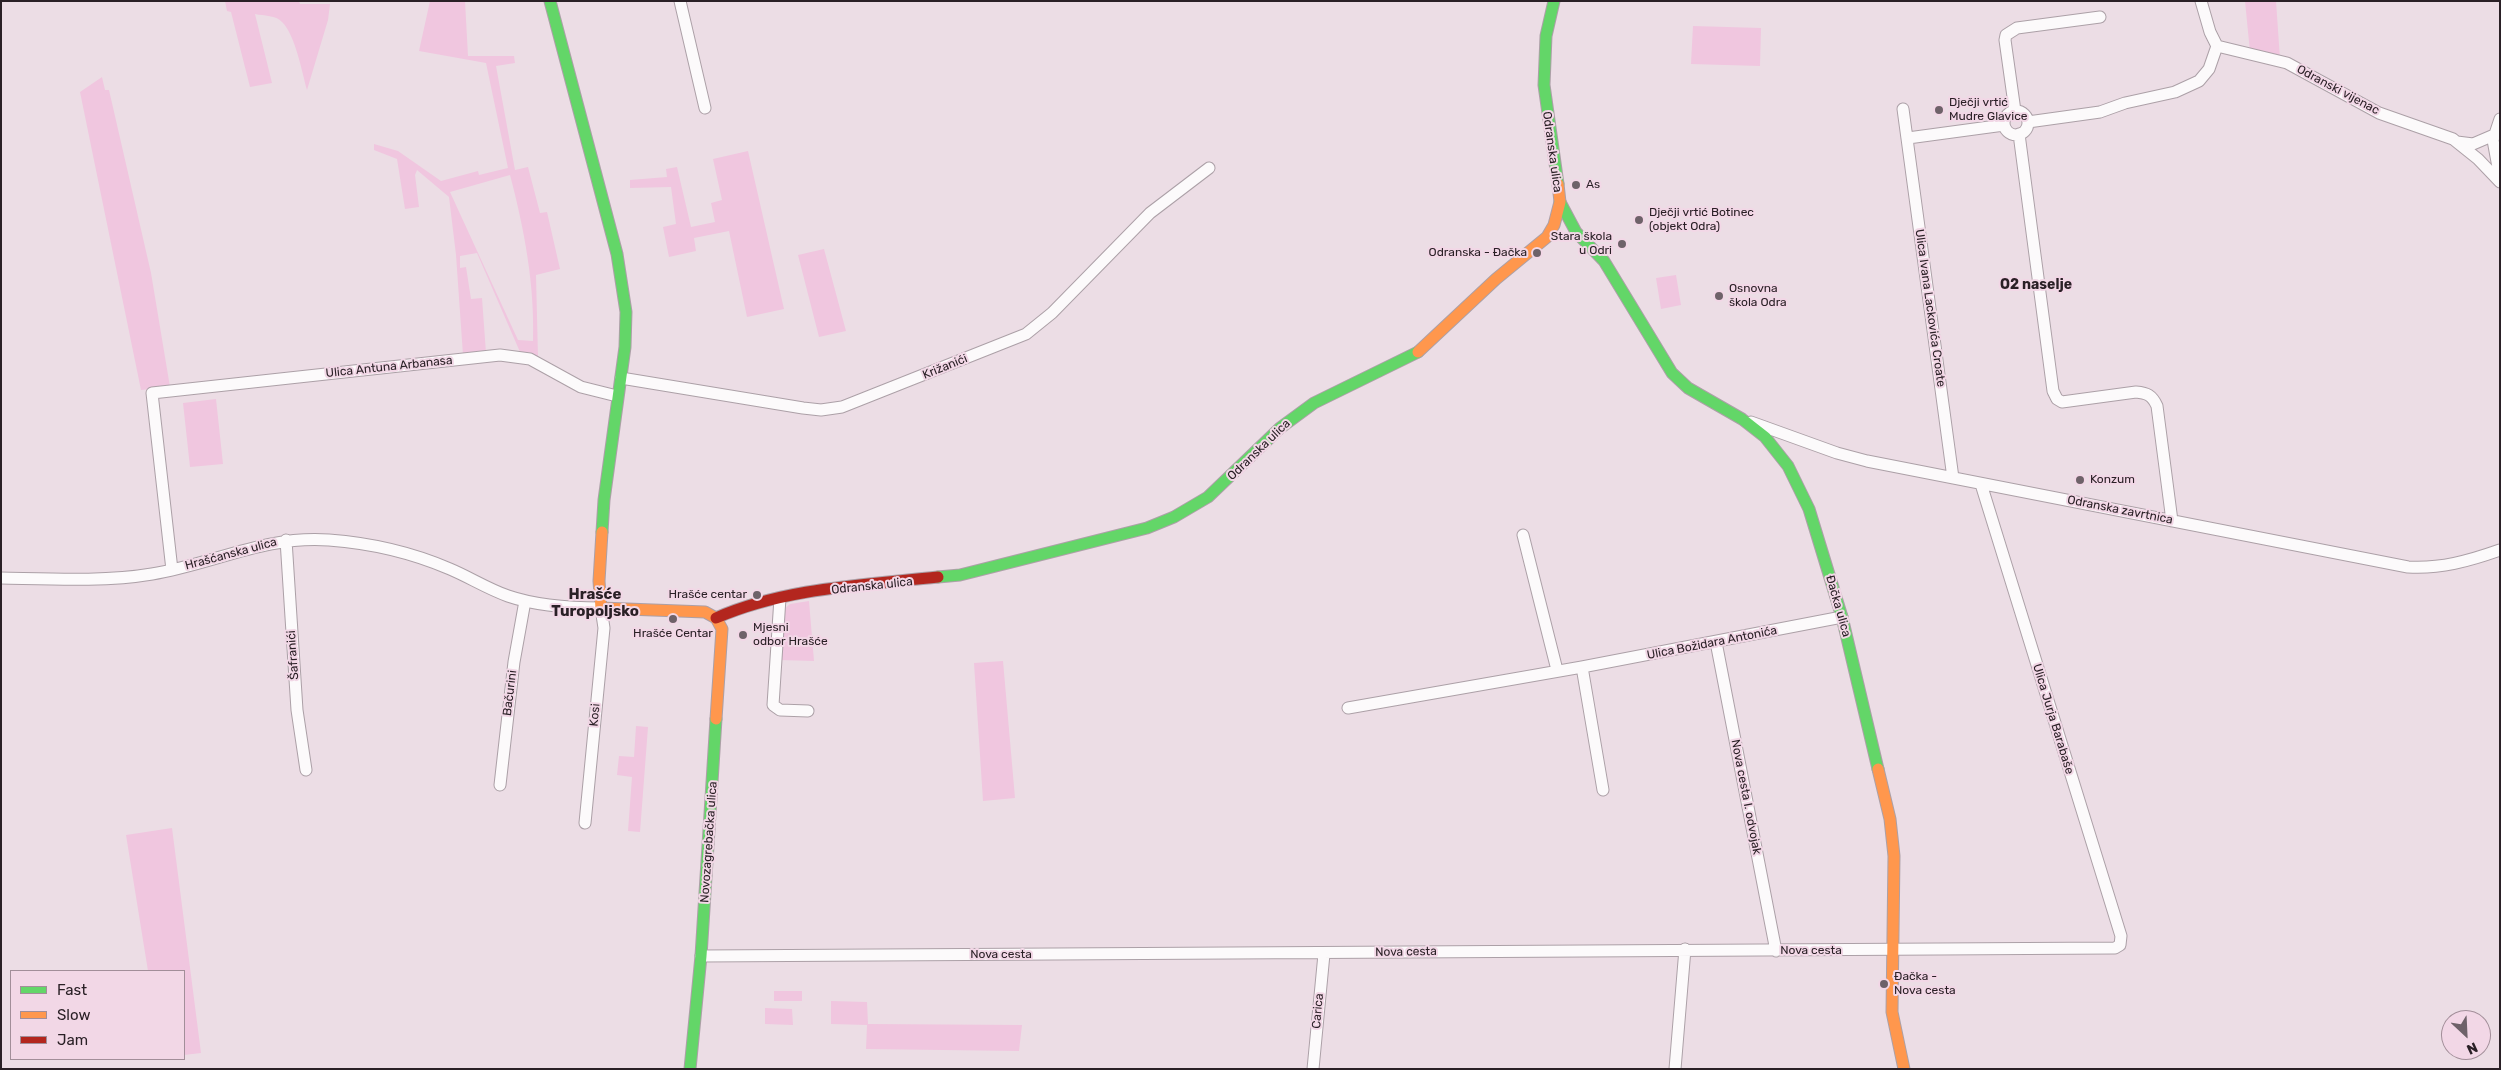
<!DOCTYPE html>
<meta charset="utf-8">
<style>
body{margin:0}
#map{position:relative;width:2501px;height:1070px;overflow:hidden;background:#ecdde5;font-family:Rubik,sans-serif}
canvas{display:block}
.frame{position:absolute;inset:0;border:2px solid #2a2026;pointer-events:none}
.legend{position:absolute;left:10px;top:970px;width:175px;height:90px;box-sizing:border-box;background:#f2d7e6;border:1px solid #a28e99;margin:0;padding:6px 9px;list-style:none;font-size:15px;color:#2a2026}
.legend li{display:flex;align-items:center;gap:10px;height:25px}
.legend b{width:25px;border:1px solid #a28e99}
.north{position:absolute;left:2441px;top:1010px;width:50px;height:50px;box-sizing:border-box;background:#f2d7e6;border:1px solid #a28e99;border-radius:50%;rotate:155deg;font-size:14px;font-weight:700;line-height:20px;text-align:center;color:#2a2026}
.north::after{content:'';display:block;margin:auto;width:18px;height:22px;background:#6e6269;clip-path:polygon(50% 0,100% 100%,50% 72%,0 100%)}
</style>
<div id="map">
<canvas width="2501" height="1070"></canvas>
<div class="frame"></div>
<ul class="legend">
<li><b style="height:6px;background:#63d668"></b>Fast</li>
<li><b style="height:6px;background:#ff974d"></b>Slow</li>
<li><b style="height:6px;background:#b3261e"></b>Jam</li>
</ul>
<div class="north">N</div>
</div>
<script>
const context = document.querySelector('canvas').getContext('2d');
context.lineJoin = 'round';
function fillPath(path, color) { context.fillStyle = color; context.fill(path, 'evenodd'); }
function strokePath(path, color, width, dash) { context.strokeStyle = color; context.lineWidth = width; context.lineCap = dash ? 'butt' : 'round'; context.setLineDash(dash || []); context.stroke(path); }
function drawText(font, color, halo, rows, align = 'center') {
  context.font = font + ' Rubik,sans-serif'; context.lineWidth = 4; context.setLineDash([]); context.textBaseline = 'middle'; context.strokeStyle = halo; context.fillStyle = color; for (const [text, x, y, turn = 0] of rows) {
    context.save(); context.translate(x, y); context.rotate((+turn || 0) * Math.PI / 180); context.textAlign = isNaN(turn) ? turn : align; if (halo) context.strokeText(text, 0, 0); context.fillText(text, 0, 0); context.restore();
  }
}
const green = new Path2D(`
 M225 1H299L300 4H330L328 20 307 90C302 72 295 34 282 22 276 15 264 16 255 14L272 83 250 87 231 12 227 11Z
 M430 1H465L468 56H514L515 63 496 66 515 170 528 167 540 213 547 212 560 269 536 275 538 357 529 352H520L477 253 460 256V268L466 267 471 299 482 298 486 353 463 355 456 255 449 197 417 170 415 175 419 207 405 209 397 159 374 150V144L398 151 441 181 478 171 479 175 508 168 486 63 419 51ZM510 175C524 228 535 285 533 341L518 340 450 192Z
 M2245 1H2276L2280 59 2250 52Z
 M1693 26 1761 28 1760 66 1691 64Z
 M102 77 105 90H109L151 273 170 387 141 390 80 92Z
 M748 151 784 309 747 317 729 231 694 238 696 251 669 257 663 227 676 224 671 187 630 188V180L667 177 666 169 677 167 691 227 715 222 711 203 722 200 713 159Z
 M824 249 846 331 819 337 798 255Z
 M1676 275 1681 305 1661 309 1656 278Z
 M216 399 223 464 190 467 183 403Z
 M809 601 814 661 780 660 782 611 790 604Z
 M1003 661 1015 798 983 801 974 663Z
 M636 726 648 727 640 832 628 831 632 777 617 775 619 756 634 757Z
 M172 828 201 1053 184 1055V971H148L126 835Z
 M774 991H802V1001H774Z
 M831 1001 867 1002 868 1024 1022 1025 1019 1051 866 1049 867 1025 831 1024Z
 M765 1008 792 1009 793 1025 765 1024Z`);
const street = new Path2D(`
 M680 1 705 108
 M2217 46 2287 63 2379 113 2453 139 2478 159 2500 182
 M1903 109 1953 478
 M2015 111 2005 40 2006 35 2017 28 2100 17
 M2004 123a12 12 0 1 1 24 0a12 12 0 1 1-24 0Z
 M2500 119 2493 140 2500 178
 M2028 122 2100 112 2125 103 2175 92 2199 81 2209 69 2217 46 2210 32 2201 1
 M2019 134 2053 391 2057 399 2062 402 2136 392C2147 393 2152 395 2157 406L2172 521
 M1908 138 2004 125
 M2457 142 2473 144 2494 135
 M621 378 803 408 821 410 842 407 1026 334 1052 313 1150 213 1209 168
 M1751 422 1837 453 1867 461 2408 567C2440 569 2469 561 2500 550
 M1523 535 1557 670
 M286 540 297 710 306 770
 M172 570 152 393 500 355 530 359 581 387 617 396
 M1 578C50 579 105 582 152 574 213 564 266 535 329 540 369 543 413 553 450 569 469 577 488 589 508 596 537 606 570 608 601 608L604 628 585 823
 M780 598 773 705 780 710 808 711
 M1716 642 1776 951
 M1582 667 1603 790
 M1348 708 1582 667 1842 617
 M500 785 514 662 525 601
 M701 956 2115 948 2120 945 2121 936 1981 484
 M1313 1069 1324 954
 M1675 1069 1685 949`);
const fast = new Path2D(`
 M550 1 617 254 626 312 625 347 604 500 602 532
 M1554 1 1546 36 1544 85 1558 184
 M1560 202 1576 232 1604 261 1672 373 1688 388 1742 419 1765 437 1788 466 1809 509 1842 617 1878 769
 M938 577 960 575 1147 528 1174 517 1208 497 1280 428 1314 403 1418 352
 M690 1069 701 956 716 719`);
const slow = new Path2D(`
 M1418 352 1496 279 1547 237 1554 225 1560 202 1558 184
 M602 532 599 581 601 608 705 612 716 618 722 629 716 719
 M1878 769 1890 819 1894 856 1892 1012 1904 1069`);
const jam = new Path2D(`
 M716 618C784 588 864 585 938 577`);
const markers = [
 [1939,110,5,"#6e6269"],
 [1576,185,5,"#6e6269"],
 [1639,220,5,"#6e6269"],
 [1622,244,5,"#6e6269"],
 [1537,253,5,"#6e6269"],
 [1719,296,5,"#6e6269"],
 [2080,480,5,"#6e6269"],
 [757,595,5,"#6e6269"],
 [673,619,5,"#6e6269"],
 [743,635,5,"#6e6269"],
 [1884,984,5,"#6e6269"]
];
const streetNames = [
 ["Odranski vijenac",2338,90,28],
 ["Odranska ulica",1552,152,82],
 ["Ulica Ivana Lackovića Croate",1930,308,82],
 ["Ulica Antuna Arbanasa",389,367,-6],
 ["Križanići",945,367,-22],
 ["Odranska ulica",1259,450,-44],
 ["Odranska zavrtnica",2120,510,11],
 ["Hrašćanska ulica",231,554,-15],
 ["Odranska ulica",872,586,-6],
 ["Đačka ulica",1838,606,74],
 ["Ulica Božidara Antonića",1712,643,-11],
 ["Šafranići",293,655,-94],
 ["Bačurini",510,693,-83],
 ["Kosi",595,715,-85],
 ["Ulica Jurja Barabaše",2053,719,73],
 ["Nova cesta I. odvojak",1746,797,79],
 ["Novozagrebačka ulica",709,842,-86],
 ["Nova cesta",1811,951],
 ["Nova cesta",1406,952,-1],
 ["Nova cesta",1001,955],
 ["Carica",1318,1011,-85]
];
const poiNames = [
 ["Dječji vrtić",1949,103],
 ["Mudre Glavice",1949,117],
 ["As",1586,185],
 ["Dječji vrtić Botinec",1649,213],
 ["(objekt Odra)",1649,227],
 ["Stara škola",1612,237,"right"],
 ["u Odri",1612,251,"right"],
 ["Odranska - Đačka",1527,253,"right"],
 ["Osnovna",1729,289],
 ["škola Odra",1729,303],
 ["Konzum",2090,480],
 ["Hrašće centar",747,595,"right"],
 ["Mjesni",753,628],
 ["odbor Hrašće",753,642],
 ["Hrašće Centar",673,634,"center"],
 ["Đačka -",1894,977],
 ["Nova cesta",1894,991]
];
const neighbourhoodNames = [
 ["O2 naselje",2036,285]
];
const quarterNames = [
 ["Hrašće",595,595],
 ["Turopoljsko",595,612]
];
fillPath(green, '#f0c6df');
strokePath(street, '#aca0a7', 13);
strokePath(fast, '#aca0a7', 13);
strokePath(slow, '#aca0a7', 13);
strokePath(jam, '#aca0a7', 13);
strokePath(street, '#fcfafb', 11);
strokePath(fast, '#63d668', 11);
strokePath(slow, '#ff974d', 11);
strokePath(jam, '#b3261e', 11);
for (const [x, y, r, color] of markers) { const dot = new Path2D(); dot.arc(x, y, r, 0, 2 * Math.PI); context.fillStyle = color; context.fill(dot); strokePath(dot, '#f2d7e6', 2); }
drawText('12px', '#2a2026', '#f2d7e6', streetNames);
drawText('12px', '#2a2026', '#f2d7e6', poiNames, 'left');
drawText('bold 14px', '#2a2026', '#f2d7e6', neighbourhoodNames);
drawText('bold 15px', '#2a2026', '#f2d7e6', quarterNames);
</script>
